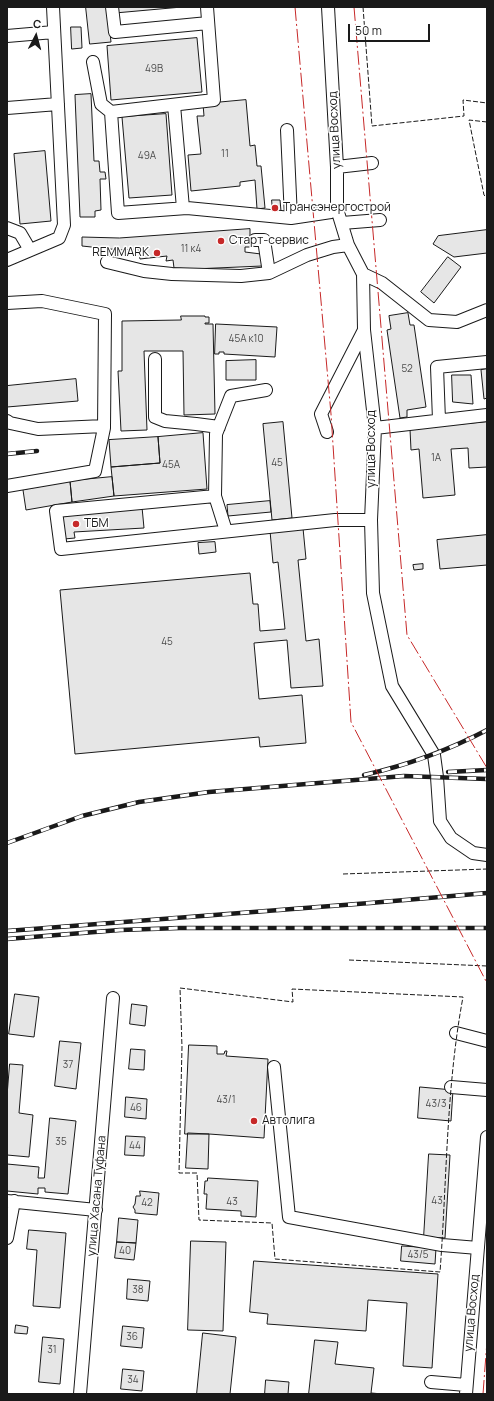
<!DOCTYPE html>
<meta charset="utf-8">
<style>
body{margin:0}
#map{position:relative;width:494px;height:1401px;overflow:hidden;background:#fff;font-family:Manrope,sans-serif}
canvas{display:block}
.frame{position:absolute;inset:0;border:8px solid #1a1a1a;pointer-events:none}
.north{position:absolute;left:16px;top:16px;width:40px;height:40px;-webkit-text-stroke:3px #fff;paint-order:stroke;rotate:6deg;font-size:11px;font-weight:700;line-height:16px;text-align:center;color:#1a1a1a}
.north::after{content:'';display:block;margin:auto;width:14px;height:18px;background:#1a1a1a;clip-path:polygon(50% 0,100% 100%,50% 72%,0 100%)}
.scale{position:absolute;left:348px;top:24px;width:82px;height:18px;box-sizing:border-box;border:2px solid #1a1a1a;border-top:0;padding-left:5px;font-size:12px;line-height:14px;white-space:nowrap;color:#1a1a1a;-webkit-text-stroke:3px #fff;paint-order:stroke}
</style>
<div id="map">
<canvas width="494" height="1401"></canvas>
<div class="frame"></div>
<div class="north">С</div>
<div class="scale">50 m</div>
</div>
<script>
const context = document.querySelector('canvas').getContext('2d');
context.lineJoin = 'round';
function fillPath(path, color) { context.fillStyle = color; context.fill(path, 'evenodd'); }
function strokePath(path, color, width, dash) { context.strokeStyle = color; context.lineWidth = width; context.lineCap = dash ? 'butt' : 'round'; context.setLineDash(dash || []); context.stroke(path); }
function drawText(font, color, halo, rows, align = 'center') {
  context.font = font + ' Manrope,sans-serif'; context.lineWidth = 3; context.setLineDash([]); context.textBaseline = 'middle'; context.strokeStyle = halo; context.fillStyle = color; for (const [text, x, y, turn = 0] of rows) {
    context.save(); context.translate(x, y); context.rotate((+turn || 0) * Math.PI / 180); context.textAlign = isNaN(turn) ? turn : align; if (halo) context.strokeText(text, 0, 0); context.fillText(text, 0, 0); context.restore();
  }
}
const building = new Path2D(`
 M86 7H107L111 42 90 44Z
 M115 7H182L115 13Z
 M71 27H81L82 48 72 49Z
 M197 38 202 92 111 100 107 46Z
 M91 94 94 161H99L100 172H105L106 179H100L101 210 95 211V217H80L75 95Z
 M246 100 250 146 255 145 257 166H261L265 208 257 209 255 180 240 182V186L191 191 188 155 201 154 197 116H204L203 104Z
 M166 114 172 195 129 198 122 117Z
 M45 151 51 221 20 224 14 154Z
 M272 200H280L281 211 273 212Z
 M250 229V247H245V252L261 254 262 266 193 269 174 268 173 260 166 261 167 256 140 259 138 249 120 250 82 246V237L119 238Z
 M487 230V253L454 257 433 244 438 236Z
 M448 257 461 267 434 303 421 292Z
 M408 313 410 325H414L426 407 407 410V417L400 418 387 330 391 329 389 316Z
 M181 316H205V317H209V323H205V324H213L215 414 184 415 183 351H144L147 430 121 431 118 371H122V321L181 320Z
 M216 324 277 327 275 357 224 354V352H219V354H215Z
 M256 360V380H226V361Z
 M487 369V398L484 399 481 370Z
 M452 375H471L473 404 453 402Z
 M76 379 78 401 7 407V386Z
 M283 422 292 518 272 520 263 424Z
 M487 422V467L469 468 468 448 451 449 455 495 423 498 419 449 411 450 410 429Z
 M203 433 207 489 114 496 111 467 160 463 158 437Z
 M158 437 160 463 111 467 109 440Z
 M112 477 114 496 72 502 70 481Z
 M70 481 72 502 26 510 23 490Z
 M270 501 271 512 228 516 227 505Z
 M142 507 144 528 74 532 75 538 64 539 63 514Z
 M303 528 306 559 298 560 306 641 319 639 323 686 291 688 287 640 254 643 259 699 302 695 306 743 260 747 259 737 75 754 60 590 250 573 253 604H258L260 631 285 629 278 562 273 563 270 531Z
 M487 535V565L440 569 437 540Z
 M215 542 216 552 199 554 198 543Z
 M423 564V569L414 570 413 565Z
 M15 994 39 997 34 1037 9 1034Z
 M132 1004 147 1006 145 1026 130 1024Z
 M60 1041 81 1043 76 1089 55 1086Z
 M189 1045 217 1046V1054H224L225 1051H227L226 1056 268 1059 264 1138 209 1134H185Z
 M131 1049 145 1050 144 1070 129 1069Z
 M10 1064 23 1065 19 1113 33 1115 29 1157 7 1155V1096Z
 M420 1087 453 1090 451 1121 418 1118Z
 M126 1097 147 1099 146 1119 125 1117Z
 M50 1118 76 1121 68 1194 45 1192V1188H38V1194L7 1191V1164L39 1167 38 1178H44Z
 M188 1133 209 1134 208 1169 186 1168Z
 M126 1136 145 1137 144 1156 125 1155Z
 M429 1154 450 1155 445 1238 424 1237Z
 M208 1178 258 1181 256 1217 241 1216V1211L206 1209 207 1194H204L205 1181H207Z
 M140 1191 159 1193 157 1215 135 1213V1210L133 1207 135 1204 136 1196H140Z
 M119 1218 138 1220 136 1243 117 1242Z
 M29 1230 66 1233 60 1308 33 1306 37 1250 27 1249Z
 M191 1241 226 1242 223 1331 188 1330Z
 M117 1242 136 1243 134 1260 115 1258Z
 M402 1246 436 1248 435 1264 401 1261Z
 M254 1261 438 1274 432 1368 403 1366 407 1303 368 1300 366 1331 267 1324 268 1314 250 1312Z
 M128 1279 150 1281 148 1301 127 1299Z
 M16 1325 28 1327 27 1334 15 1333Z
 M123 1326 144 1328 142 1348 121 1346Z
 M203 1333 236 1337 230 1394H197Z
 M43 1337 64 1339 60 1384 39 1382Z
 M315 1340 338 1342 335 1364 374 1368 371 1393 383 1394H309Z
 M123 1369 144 1371 142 1391 121 1389Z
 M266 1380 289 1382 288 1394H265Z`);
const minor = new Path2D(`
 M112 7 115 32 208 23
 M207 7 214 100 111 112 118 213 187 208 291 218 331 212 337 209
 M328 7 337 167V209L348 245 363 274 364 330 375 428 371 520 373 593 392 686 434 755 437 777 440 821 451 838 473 853 487 855
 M7 36 54 32
 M93 62 101 104 111 112
 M174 105 183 208
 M7 108 58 104
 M287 130 291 218
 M337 167 372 163
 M342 223 380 220
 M7 228 20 233 30 250
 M255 240H264L269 273
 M7 260 59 238 64 225 53 7
 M107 262 144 271 172 274 241 276 269 273 307 255 333 247 348 245
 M363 274 382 283 429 320 457 322 487 310
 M7 303 42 301 105 314 104 428 95 471 7 486
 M155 359V417L165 421 196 424 219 427
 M439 420 437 367 487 362
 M7 421 10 423 38 429 104 426
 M375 428 487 415
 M327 432 321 414 364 330
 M215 496 56 511 61 549 335 520H371
 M226 531 215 496 216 434 231 396 266 390
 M456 1033 487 1041
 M274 1067 289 1217 442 1245 478 1248
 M451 1087 487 1090
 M7 1201 96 1210
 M7 1238 14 1201
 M431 1382 466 1385
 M80 1394 113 998
 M466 1394 487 1137`);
const rail = new Path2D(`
 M7 454 37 451
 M448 772 487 770
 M364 775C408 765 447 751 487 730
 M7 843 82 816 139 802 209 792 404 776 487 779
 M7 931 370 903 487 893
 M7 939 120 930 180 928H487`);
const fence = new Path2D(`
 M363 7 372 126 464 116 463 100 487 103
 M487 122 469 120 484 195 487 198
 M343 874 487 869
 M349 960 487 966
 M180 988 293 1002 292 989 463 997C446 1088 447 1180 440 1272L275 1259 272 1223 199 1220 197 1173H179L182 1047Z`);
const power = new Path2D(`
 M295 7 331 414 351 722 487 983
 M354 7 407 635 487 768
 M483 1394 487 1341`);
const markers = [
 [275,208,4,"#c62828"],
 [221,241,4,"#c62828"],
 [157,253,4,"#c62828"],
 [76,524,4,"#c62828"],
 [254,1121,4,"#c62828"]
];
const numberNames = [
 ["49В",154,69],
 ["11",225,154],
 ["49А",147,156],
 ["11 к4",191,249],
 ["45А к10",246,339],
 ["52",407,369],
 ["1А",436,458],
 ["45",277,463],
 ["45А",171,465],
 ["45",167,642],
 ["37",68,1065],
 ["43/1",226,1100],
 ["43/3",436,1104],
 ["46",136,1108],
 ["35",61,1142],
 ["44",135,1146],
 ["43",437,1201],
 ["43",232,1202],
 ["42",147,1203],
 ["40",125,1251],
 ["43/5",418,1255],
 ["38",138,1290],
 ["36",132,1337],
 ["31",52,1350],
 ["34",133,1380]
];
const streetNames = [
 ["улица Восход",335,130,-93],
 ["улица Восход",372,449,-90],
 ["улица Хасана Туфана",97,1196,-85],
 ["улица Восход",472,1313,-85]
];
const poiNames = [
 ["Трансэнергострой",283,208],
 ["Старт-сервис",229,241],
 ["REMMARK",149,253,"right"],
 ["ТБМ",84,524],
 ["Автолига",262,1121]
];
fillPath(building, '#e6e6e6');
strokePath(building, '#1a1a1a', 1);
strokePath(minor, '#1a1a1a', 14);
strokePath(minor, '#fff', 12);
strokePath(rail, '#1a1a1a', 4.5);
strokePath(rail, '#fff', 3, [9]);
strokePath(fence, '#1a1a1a', 1, [5, 2]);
strokePath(power, '#c62828', 1, [14, 3, 2, 3]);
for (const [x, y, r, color] of markers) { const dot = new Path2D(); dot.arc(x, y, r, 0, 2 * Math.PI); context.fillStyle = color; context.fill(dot); strokePath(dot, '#fff', 1.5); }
drawText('10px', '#4d4d4d', null, numberNames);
drawText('12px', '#1a1a1a', '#fff', streetNames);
drawText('12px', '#1a1a1a', '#fff', poiNames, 'left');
</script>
